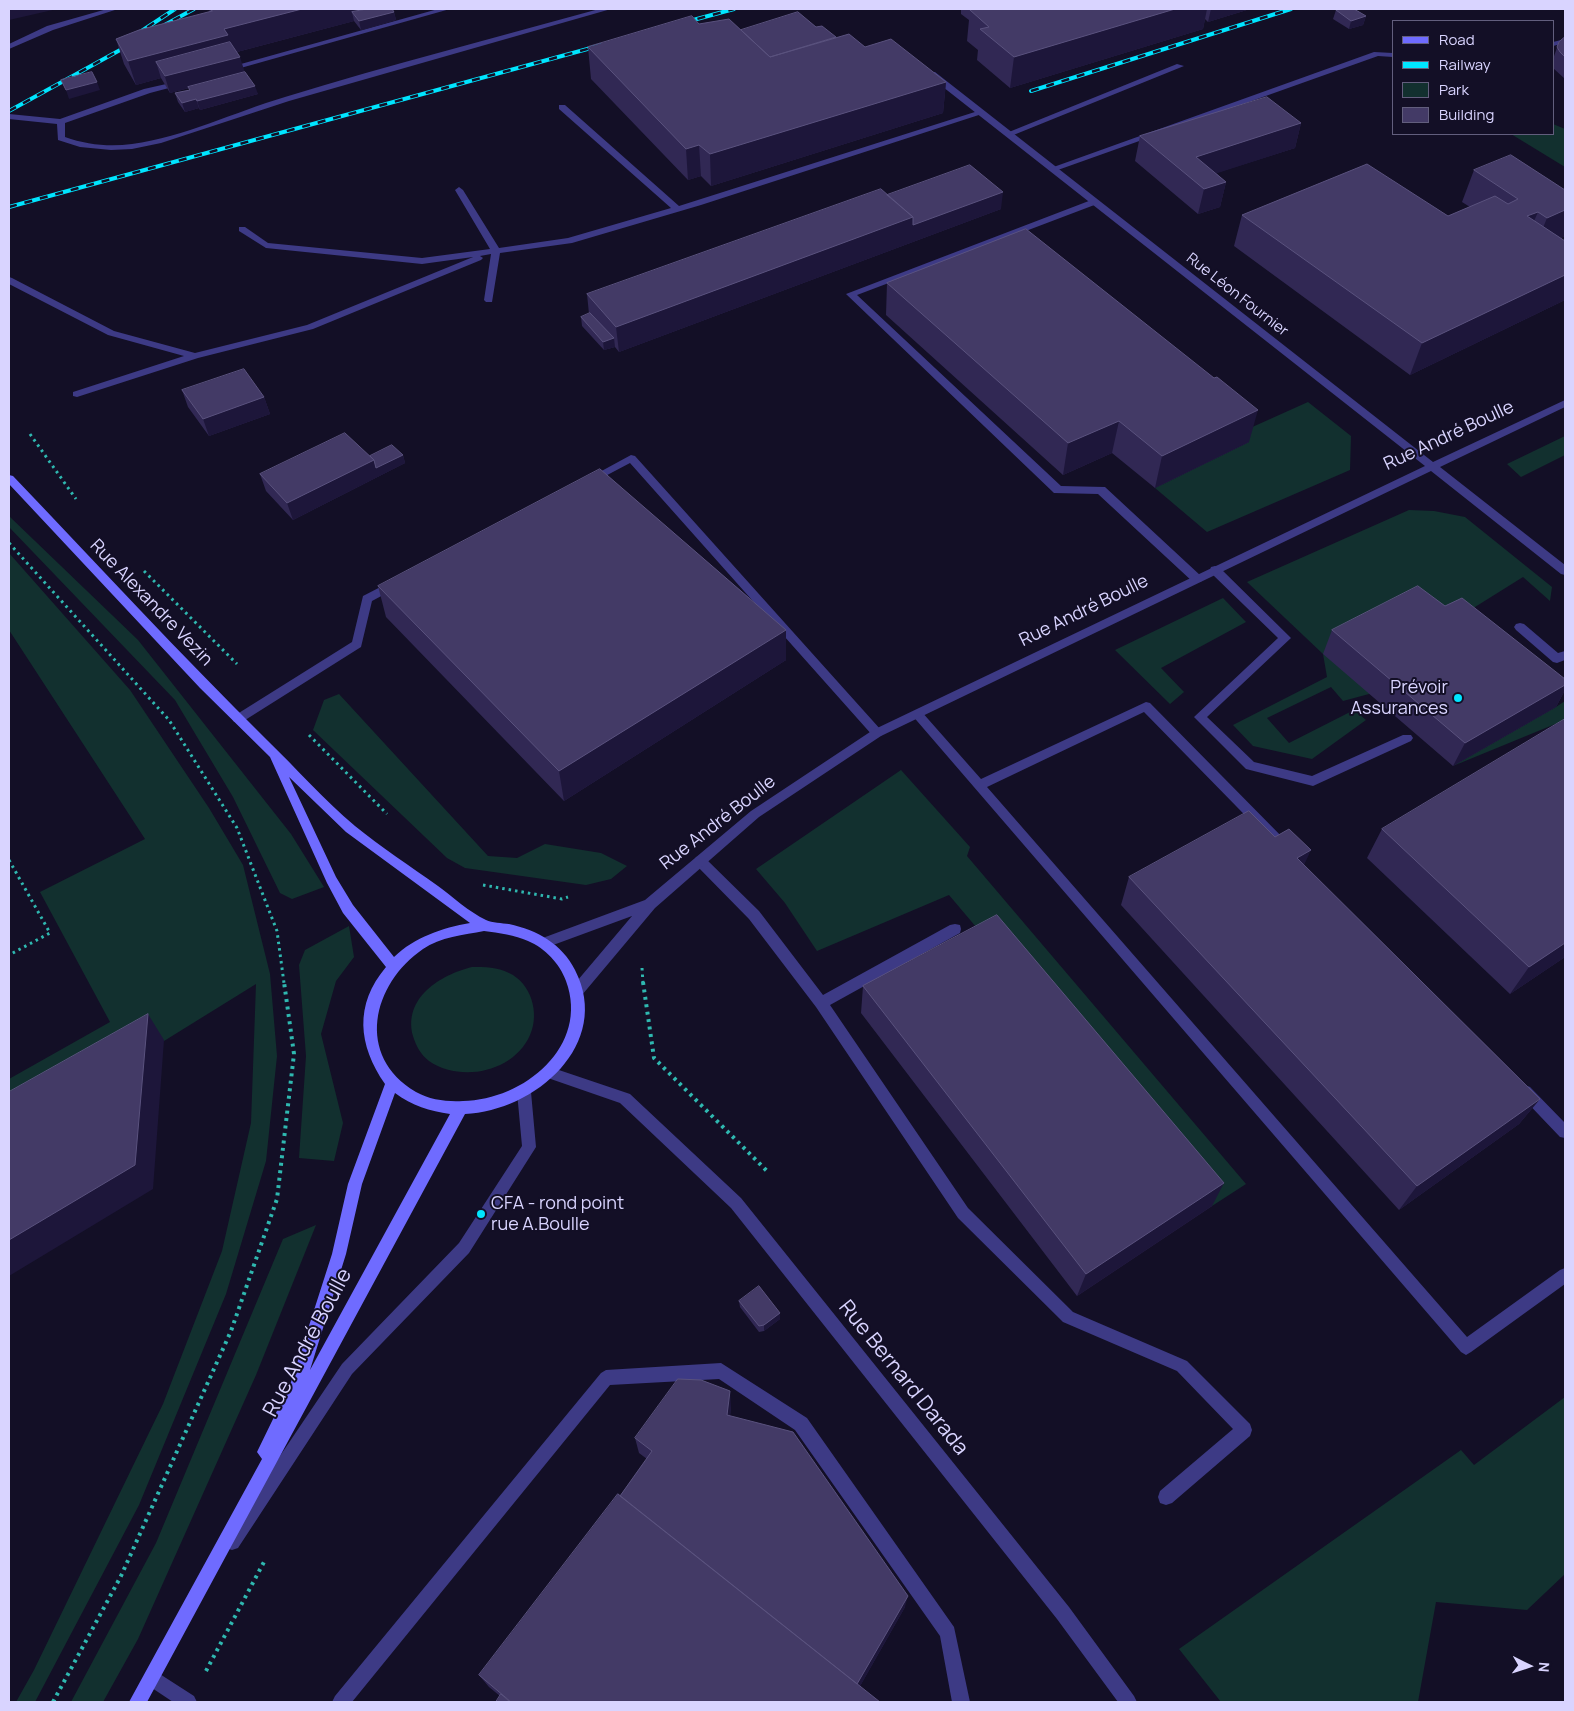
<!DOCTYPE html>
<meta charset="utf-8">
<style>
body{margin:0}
#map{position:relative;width:1574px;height:1711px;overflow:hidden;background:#130f26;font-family:Manrope,sans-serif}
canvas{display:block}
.frame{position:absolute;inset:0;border:10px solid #d9d4ff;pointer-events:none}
.legend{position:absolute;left:1392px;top:20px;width:162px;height:115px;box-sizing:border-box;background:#130f26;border:1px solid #625e7d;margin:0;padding:6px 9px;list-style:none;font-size:15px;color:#d9d4ff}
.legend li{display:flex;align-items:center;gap:10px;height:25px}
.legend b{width:25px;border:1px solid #625e7d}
.north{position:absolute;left:1504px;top:1641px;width:50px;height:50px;-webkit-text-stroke:4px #130f26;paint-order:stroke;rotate:94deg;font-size:14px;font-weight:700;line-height:20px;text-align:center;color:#d9d4ff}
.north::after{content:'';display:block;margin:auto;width:18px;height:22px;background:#d9d4ff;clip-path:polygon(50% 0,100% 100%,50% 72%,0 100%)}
</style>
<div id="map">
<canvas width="1574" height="1711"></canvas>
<div class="frame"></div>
<ul class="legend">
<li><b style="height:6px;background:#6f6bff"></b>Road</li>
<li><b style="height:6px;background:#00e5ff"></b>Railway</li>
<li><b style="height:14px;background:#12302f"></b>Park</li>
<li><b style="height:14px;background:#433a66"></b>Building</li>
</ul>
<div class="north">N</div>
</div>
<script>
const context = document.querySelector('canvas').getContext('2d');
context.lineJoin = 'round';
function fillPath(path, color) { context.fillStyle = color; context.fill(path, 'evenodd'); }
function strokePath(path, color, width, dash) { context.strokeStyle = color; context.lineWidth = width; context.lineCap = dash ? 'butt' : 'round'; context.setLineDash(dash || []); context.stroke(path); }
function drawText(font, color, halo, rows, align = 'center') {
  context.font = font + ' Manrope,sans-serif'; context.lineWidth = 4; context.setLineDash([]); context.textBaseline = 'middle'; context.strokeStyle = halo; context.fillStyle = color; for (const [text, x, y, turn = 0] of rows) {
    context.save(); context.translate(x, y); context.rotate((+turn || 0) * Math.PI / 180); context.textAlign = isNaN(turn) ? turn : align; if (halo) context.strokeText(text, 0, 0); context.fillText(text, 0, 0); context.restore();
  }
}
const green = new Path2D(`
 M1553 124 1565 129V167L1511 134H1553Z
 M1308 402 1351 436 1350 470 1207 532 1155 488 1249 442 1239 433Z
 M1565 436V455L1521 477 1507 464Z
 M1409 510 1434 511 1465 517 1552 587 1550 601 1523 577 1451 622 1369 694 1343 701 1331 687 1267 718 1289 743 1354 710 1366 720 1312 759 1253 746 1233 725 1327 677 1323 654 1247 582Z
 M9 516 138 640 291 834 324 887 292 899 280 893 233 797 175 700 9 527Z
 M9 553 130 690 209 808 243 865 270 974 277 1056 266 1161 226 1294 139 1505 35 1702H16L34 1670 163 1404 222 1251 251 1123 256 984 164 1041 9 1129V1079L110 1022 40 892 145 839 9 630Z
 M1223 598 1246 622 1161 668 1184 692 1170 704 1115 650Z
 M339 694 488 856 517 858 545 844 601 853 627 866 611 879 586 885 465 868 447 858 313 730 324 700Z
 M1565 701V720L1453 766 1556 707Z
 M901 770 970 847 967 856 1246 1184 1212 1206 949 895 817 951 785 903 756 869Z
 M349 926 354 957 336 981 321 1034 343 1123 334 1161 299 1158 306 1056 299 965 305 950Z
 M472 967C485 967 497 967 509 973 531 983 540 1013 530 1035 514 1072 461 1083 429 1061 421 1055 416 1046 413 1036 403 998 440 975 472 967Z
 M316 1225 256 1375 138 1639 103 1702H71L156 1543 283 1239Z
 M1565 1397V1574L1527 1610 1436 1602 1418 1702H1221L1179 1649 1461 1450 1474 1465Z`);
const pathFar1 = new Path2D(`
 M30 434 76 499
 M9 543 169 720 237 828 277 931 284 983
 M144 571 237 664
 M309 735 387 814
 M9 860 50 933 9 955
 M483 885 562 899 568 897
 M642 968 643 983`);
const path = new Path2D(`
 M643 982 654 1058 769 1173
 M206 1671 264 1562
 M53 1702 121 1576 231 1331 277 1199 294 1054 284 982`);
const lane = new Path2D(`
 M107 9H118L53 30 9 49V44L47 26Z
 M438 9H450L230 71 223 69Z
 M599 9H611L289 101 161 143 132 149 111 150 80 147 58 140 57 124 9 119V114L60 119 144 89 184 80V84L150 93 65 123V137C87 145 110 147 132 144 185 137 234 112 285 97 389 65 494 38 599 9Z
 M1565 39V43L1553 46V42Z
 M1374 52 1393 53V57L1378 56 1055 171 1048 169Z
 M1177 64 1184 66 1011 136 1004 134Z
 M559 105H565L679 206 978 111 985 113 701 205 572 243 500 253 492 302H486L484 300 491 254 480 256 483 258 481 260 313 329 198 358 77 397 73 396V392L184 356 108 335 9 284V277L12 278 114 331 195 353 307 325 473 257 422 264 266 248 239 231V227H245L268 243 422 258 490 249 455 190 459 187 463 190 499 248 568 238 671 208 559 109Z
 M1094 199 1098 202 1097 204 857 295 1061 486 1105 487 1201 576 1202 579 1201 582H1193L1098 494 1054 493 846 294Z
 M631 455 635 456 881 730 883 733 881 736H873L630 463 594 482 590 483 585 480Z
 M1215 566 1219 567 1291 638 1207 717 1254 762 1312 776 1403 735H1411L1413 738 1411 741 1313 786 1246 769 1194 717 1278 638 1211 573 1210 570 1211 567Z
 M394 580 399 584 398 587 372 601 361 647 242 722H234L232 719 234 716 352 642 363 596Z
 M1520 623 1524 624 1558 653 1565 651V660L1557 663 1553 662 1516 630 1514 627 1516 624Z
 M1146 702 1150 703 1290 845 1292 849 1290 853H1282L1144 712 987 787 1467 1337 1560 1270 1565 1268V1284L1471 1352 1466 1355 1461 1352 911 714 917 710 921 711 981 779Z
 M700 856 704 857 759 911 823 995 950 925 955 924 960 925 961 929 960 933 830 1005 968 1208 1073 1312 1187 1361 1250 1424 1252 1430 1250 1436 1172 1503 1166 1505 1160 1503 1158 1497 1160 1491 1233 1429 1177 1371 1063 1322 958 1218 816 1007 749 919 696 865 694 861 696 857Z
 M1525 1085 1530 1087 1565 1123V1138L1560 1137 1520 1095 1518 1091 1520 1087Z
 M524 1086 529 1088 531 1092 536 1147 469 1253 352 1374 238 1548 232 1550 226 1548 224 1542 226 1536 342 1364 459 1243 522 1146 517 1092 519 1088Z
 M721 1363 807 1418 954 1627 970 1702H952L940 1636 795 1430 719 1379 610 1385 352 1702H332L335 1696 601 1373 606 1370Z
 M152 1669 194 1696 197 1702H173L146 1684 143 1678 146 1672Z`);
const street = new Path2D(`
 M929 72H935L1433 462 1565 400V407L1440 467 1565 565V575L1561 574 1431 471 881 736 759 817 655 908 582 995 577 997 572 995 570 991 572 987 632 916 545 948 540 947 539 943 540 939 645 900 751 811 873 730 1425 466 929 76Z
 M550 1067 630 1094 741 1198 1069 1607 1134 1696 1137 1702H1118L1057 1619 731 1208 620 1103 545 1077 543 1073 545 1069Z`);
const secondary = new Path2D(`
 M9 475 13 476C97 564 180 654 267 740 296 768 324 800 355 826 381 847 410 866 438 886 453 897 469 912 486 920 492 923 502 923 509 924 537 930 562 944 575 970 613 1044 535 1111 465 1114L147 1702H129L262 1459 257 1452 291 1382 332 1254 348 1184 385 1084C358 1045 354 1005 386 967L343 913 327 883 270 757 200 688 9 484ZM289 777 346 832 470 923C442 928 415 937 394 957L353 905 336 877ZM484 931C499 933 515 935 528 941 545 948 560 964 566 981 590 1046 524 1100 463 1101 448 1102 430 1100 416 1092 355 1056 372 984 423 949 440 937 464 935 484 931ZM395 1093C412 1106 430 1111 450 1114L310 1370 346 1254 362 1184Z`);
const rail = new Path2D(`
 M682 23 734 9
 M159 28 194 9
 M134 36 175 9
 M1031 91 1291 9
 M9 111 131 44
 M9 207 602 45`);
const wall = new Path2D(`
 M209 9H398L393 10 394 12 396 20 361 30 354 21 237 52 244 72 258 94 200 110 199 108 185 112 178 102 175 93 189 90V88L170 93 161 78 136 85 124 64 116 39 210 12Z
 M961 9H1250L1208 22 1205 19 1203 29 1010 88 977 60 978 50 967 41 969 20 961 14Z
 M1336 10 1366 16 1363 25 1349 29 1333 19Z
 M816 27 836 37 865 47 946 82 943 113 711 186 701 176 688 180 591 79 588 47 741 30Z
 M1565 37V79L1553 68V59L1559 42Z
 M1301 123 1295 148 1216 173 1226 182 1220 207 1198 214 1135 161 1140 136Z
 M1474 170 1565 190V236L1561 238 1565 241V300L1410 375 1234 246 1242 215 1448 216 1470 207 1462 202Z
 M887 195 1001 209 619 352 615 347 604 350 582 326 581 317 589 314 587 294Z
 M887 283 1249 442 1155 488 1112 453 1063 475 886 315Z
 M182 390 264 397 270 414 209 436 188 407Z
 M403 455 405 463 293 520 266 491 260 474 370 456Z
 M378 586 786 660 564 801 386 617Z
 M1445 606 1565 679V690L1556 707 1453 766 1323 654 1332 630Z
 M1382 829 1565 957 1510 994 1367 858Z
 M1275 837 1540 1099 1519 1124 1399 1210 1121 905 1129 877Z
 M863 986 1212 1206 1077 1296 861 1013Z
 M739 1301 780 1313V1319L764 1331 759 1332 740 1307Z
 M731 1406 730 1416 905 1607 860 1686 500 1696 489 1687 479 1675 620 1496 647 1459 639 1453 635 1438Z`);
const shadedWall = new Path2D(`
 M9 9H57L9 20Z
 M302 9H398L358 20 352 12 354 21 233 53 240 57 245 73 170 93 165 77 156 62 161 78 136 85 128 61 224 29Z
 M1175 9H1207L1203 29 1010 88 1014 57Z
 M1211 9H1250L1208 22Z
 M394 12 396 20 361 30 359 21Z
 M1366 16 1363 25 1349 29 1351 21Z
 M97 82 100 90 69 99 66 90Z
 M946 82 943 113 711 186 710 154Z
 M255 86 258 94 200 110 197 101Z
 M196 99 199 108 185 112 182 103Z
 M1301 123 1295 148 1193 181 1196 157Z
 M699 145 701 176 688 180 686 149Z
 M1226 182 1220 207 1198 214 1204 189Z
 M1003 192 1001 209 619 352 616 327 913 217Z
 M1565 210V236L1534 250 1547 218Z
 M1538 212 1524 244 1527 216Z
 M1565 275V300L1410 375 1422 343Z
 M614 338 615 347 604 350 603 342Z
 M264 397 270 414 209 436 203 419Z
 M1258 410 1249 442 1155 488 1162 456Z
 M1119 421 1112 453 1063 475 1068 443Z
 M403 455 405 463 293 520 287 503 374 460Z
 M786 630V660L564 801 559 771Z
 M1565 685V690L1556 707 1453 766 1465 743Z
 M1311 850 1298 878 1297 858Z
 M1565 943V957L1510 994 1529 967Z
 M148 1014 164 1040 153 1189 9 1276V1240Z
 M1540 1099 1519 1124 1399 1210 1417 1186Z
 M1224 1183 1212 1206 1077 1296 1086 1274Z
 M780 1313V1319L764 1331V1325Z
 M730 1391 731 1406 729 1430 727 1415Z
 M908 1596 905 1607 855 1695 856 1686Z`);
const building = new Path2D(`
 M210 9H302L224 29 228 35 128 61 116 39 139 30 212 11Z
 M367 9H392L394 12 359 21 352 12Z
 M974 9H1175L1014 57 980 29 989 27 970 10Z
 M1341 9H1354L1366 16 1351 21 1336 10Z
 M798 12 816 27 822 26 836 37 770 57 741 30Z
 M692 16 699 24 729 19 770 57 849 34 865 47 891 39 946 82 710 154 699 145 686 149 588 47Z
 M1565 37V57L1560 52 1557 47 1559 42Z
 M230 42 240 57 165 76 156 62Z
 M92 72 97 82 66 90 61 80Z
 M245 72 255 86 197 101 196 99 182 103 175 93 190 90 188 87Z
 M1267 97 1301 123 1196 157 1226 182 1204 189 1140 136Z
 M1511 155 1565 190V210L1547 218 1538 212 1527 216 1565 241V275L1422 343 1242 215 1367 164 1448 216 1495 196 1508 204 1518 199 1474 170Z
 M970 165 1003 192 913 225V217L887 195Z
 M881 189 913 217 616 327 587 294Z
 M1026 229 1214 378 1217 377 1258 410 1162 456 1119 421 1068 443 887 283Z
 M590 313 614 338 603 342 581 317Z
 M244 369 264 397 203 419 182 390Z
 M345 433 374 460 287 503 260 474Z
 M392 445 403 455 376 468 374 460 370 456Z
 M600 469 786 630 559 771 378 586Z
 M1418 586 1445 606 1462 598 1565 679V685L1465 743 1332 630Z
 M1565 719V943L1529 967 1382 829Z
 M1249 811 1275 837 1289 829 1311 850 1297 858 1540 1099 1417 1186 1129 877Z
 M997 915 1224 1183 1086 1274 863 986Z
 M148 1014 135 1165 9 1240V1092Z
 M759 1286 780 1313 764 1325 759 1326 739 1301Z
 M678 1379 701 1380 730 1391 727 1415 793 1432 908 1596 857 1684 620 1496 652 1451 635 1438Z
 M618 1494 880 1702H511L479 1675Z
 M501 1694 510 1702H496Z`);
const markers = [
 [1458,698,5,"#00e5ff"],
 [481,1214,5,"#00e5ff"]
];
const farStreetnames = [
 ["Rue Léon Fournier",1237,295,38]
];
const streetNames = [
 ["Rue André Boulle",1449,436,-25],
 ["Rue Alexandre Vezin",151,603,46],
 ["Rue André Boulle",1084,611,-26],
 ["Rue André Boulle",718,823,-38]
];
const poiNames = [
 ["Prévoir",1448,688],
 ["Assurances",1448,709],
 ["CFA - rond point",491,1204,"left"],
 ["rue A.Boulle",491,1225,"left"]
];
const nearStreetnames = [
 ["Rue André Boulle",308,1343,-62],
 ["Rue Bernard Darada",903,1378,51]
];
fillPath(green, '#12302f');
strokePath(pathFar1, '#2fb8b0', 3, [2.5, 4]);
strokePath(path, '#2fb8b0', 4, [3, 4.5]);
fillPath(lane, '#3d3a85');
fillPath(street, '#3d3a85');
fillPath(secondary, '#6f6bff');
strokePath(rail, '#00e5ff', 4);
strokePath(rail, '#130f26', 2.5, [8]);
fillPath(wall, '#312854');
fillPath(shadedWall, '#1d163a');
fillPath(building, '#433a66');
strokePath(building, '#5a527e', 1);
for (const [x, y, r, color] of markers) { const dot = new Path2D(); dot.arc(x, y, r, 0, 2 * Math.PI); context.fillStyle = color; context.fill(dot); strokePath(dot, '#130f26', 2); }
drawText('15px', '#d9d4ff', '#130f26', farStreetnames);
drawText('18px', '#d9d4ff', '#130f26', streetNames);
drawText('18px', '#d9d4ff', '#130f26', poiNames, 'right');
drawText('21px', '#d9d4ff', '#130f26', nearStreetnames);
</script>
